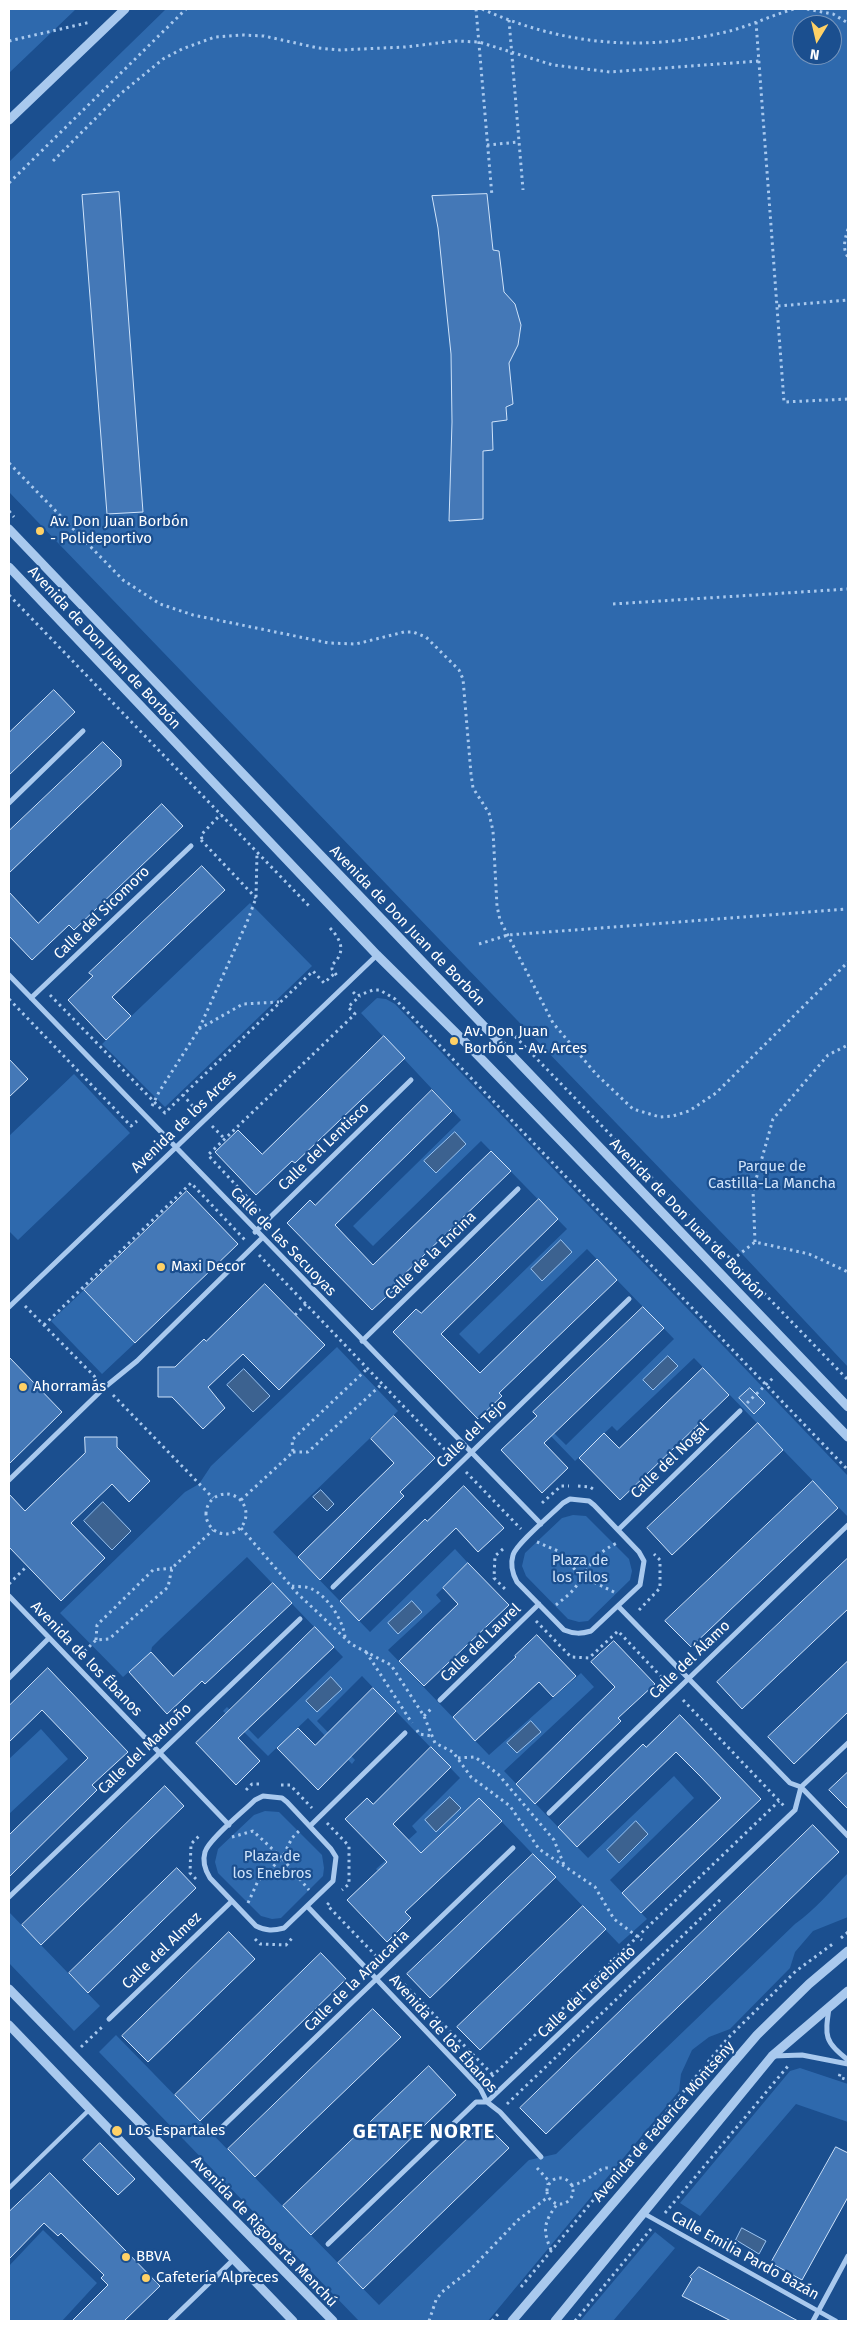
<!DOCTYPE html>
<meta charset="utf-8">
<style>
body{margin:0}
#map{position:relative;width:857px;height:2330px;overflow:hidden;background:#1b4f8f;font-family:"Fira Sans",sans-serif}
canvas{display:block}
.frame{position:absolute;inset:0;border:10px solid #fff;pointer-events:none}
.north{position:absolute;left:792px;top:15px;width:50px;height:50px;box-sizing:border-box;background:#1b4f8f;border:1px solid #7695bc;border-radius:50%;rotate:189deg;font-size:14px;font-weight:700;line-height:20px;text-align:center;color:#fff}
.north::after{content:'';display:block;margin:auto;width:18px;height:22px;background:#ffd166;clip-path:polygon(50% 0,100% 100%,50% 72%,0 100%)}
</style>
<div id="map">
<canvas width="857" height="2330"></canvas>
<div class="frame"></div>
<div class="north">N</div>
</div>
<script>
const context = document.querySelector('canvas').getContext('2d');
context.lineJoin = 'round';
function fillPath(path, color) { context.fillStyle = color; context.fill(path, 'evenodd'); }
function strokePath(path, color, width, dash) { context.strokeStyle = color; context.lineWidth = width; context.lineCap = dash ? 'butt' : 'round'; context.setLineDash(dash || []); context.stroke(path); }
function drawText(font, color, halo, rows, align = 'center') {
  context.font = font + ' "Fira Sans",sans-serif'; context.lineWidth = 4.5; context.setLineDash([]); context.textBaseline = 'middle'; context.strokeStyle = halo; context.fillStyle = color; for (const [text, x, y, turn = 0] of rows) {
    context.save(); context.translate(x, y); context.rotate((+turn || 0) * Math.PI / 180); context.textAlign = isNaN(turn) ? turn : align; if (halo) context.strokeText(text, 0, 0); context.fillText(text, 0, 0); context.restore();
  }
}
const green = new Path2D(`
 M9 9H76L9 73Z
 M166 9H848V1367L744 1256 9 492V162ZM802 25H832V55H802Z
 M250 903 312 966 165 1107 102 1044Z
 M377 998 386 999 395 1004 848 1476V1517L694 1358 617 1431 612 1426 575 1461 548 1433 551 1430 566 1445 674 1339 587 1249 479 1354 459 1334 567 1229 481 1141 373 1246 353 1226 461 1120 361 1013Z
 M74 1074 130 1133 18 1240 9 1231V1136Z
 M84 1290 135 1343 102 1374 51 1321Z
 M337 1347 398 1411 273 1532 370 1632 455 1549 468 1563 436 1595 441 1601 388 1650 489 1755 581 1673 594 1687 504 1771 588 1858 674 1776 694 1798 610 1880 647 1919 619 1944 479 1798 389 1882 376 1869 417 1832 412 1826 460 1778 362 1676 317 1721 355 1760 352 1764 308 1718 268 1756 223 1711 227 1707 258 1739 343 1657 247 1557 161 1638 152 1647 151 1652 123 1677 60 1613 185 1492 199 1484 211 1466Z
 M573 1515 586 1516 629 1559 632 1571 630 1580 588 1621 579 1622 568 1619 526 1576 522 1566 525 1553 562 1518Z
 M41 1729 68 1759 9 1814V1759Z
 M265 1811 279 1812 322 1855 324 1868 323 1876 281 1918 272 1919 261 1916 218 1873 215 1862 218 1849 254 1815Z
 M848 1873V1917L813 1931 795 1952 790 1968 730 2029 709 2037 692 2050 681 2074 679 2091 488 2321H359L99 2052 116 2035 379 2305 529 2160 556 2154 795 1924C815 1910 831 1890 848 1873Z
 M9 1912 100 2006 74 2031 9 1963Z
 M800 2068 848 2084V2122L796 2104 700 2216 680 2203 790 2071Z
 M43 2230 97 2283 62 2321H9V2266Z
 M655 2232 675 2248 613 2321H580Z`);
const water = new Path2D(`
 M455 1132 466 1144 436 1173 424 1161Z
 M561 1240 572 1252 542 1281 531 1269Z
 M668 1356 678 1366 653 1390 643 1380Z
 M244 1369 270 1396 253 1412 227 1385Z
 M321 1490 334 1504 327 1511 313 1497Z
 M103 1502 131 1531 112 1550 84 1521Z
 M412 1601 422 1612 398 1634 388 1623Z
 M331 1677 342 1689 317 1712 306 1701Z
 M531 1721 541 1732 517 1753 507 1743Z
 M450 1797 461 1808 436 1832 425 1820Z
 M636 1821 648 1834 619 1863 607 1850Z
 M742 2228 766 2241 759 2254 736 2240Z`);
const building = new Path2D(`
 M119 192 143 512 107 514 82 195Z
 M487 194 493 250 499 251 504 292 515 304 521 325 518 345 509 363 513 404 506 407 507 420 492 422 493 450 483 451V519L449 521 452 422 451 354 438 228 432 196Z
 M54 690 75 712 9 775V733Z
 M103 742 121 760V766L9 873V831Z
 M162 804 183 826 74 930 69 925 32 960 9 936V892L38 923Z
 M202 866 225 890 112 997 131 1016 106 1040 68 1000 93 976 89 973Z
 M384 1036 405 1058 295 1163 292 1161 256 1195 215 1152 238 1130 262 1154Z
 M9 1059 28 1079 9 1097Z
 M432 1090 452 1111 335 1225 373 1265 491 1151 511 1171 393 1285 396 1288 372 1310 287 1223 310 1200 315 1205Z
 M187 1191 238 1244 135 1343 84 1290Z
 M539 1199 558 1219 441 1334 480 1373 597 1259 617 1280 499 1393 502 1396 478 1419 393 1332 416 1309 421 1313Z
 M265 1284 325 1345 279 1390 243 1354 208 1387 225 1408 203 1429 172 1397H158V1367H175L204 1339 206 1341Z
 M643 1307 664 1328 544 1443 568 1468 542 1493 501 1450 537 1416 533 1412Z
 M9 1357 62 1412 9 1464Z
 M703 1368 729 1395 620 1500 579 1458 604 1433 619 1448Z
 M750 1388 765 1403 754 1414 739 1398Z
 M394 1416 435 1458 400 1492 404 1496 320 1580 298 1557 394 1463 371 1439Z
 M758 1423 783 1450 672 1555 647 1528Z
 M85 1437H117V1447L150 1481 129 1502 112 1484 71 1523 105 1558 61 1601 9 1547V1494L25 1511 85 1453Z
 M813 1481 838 1508 691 1647 665 1621Z
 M464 1486 504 1528 478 1552 456 1528 359 1621 340 1601 425 1519 427 1521Z
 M848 1558V1609L742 1709 717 1682Z
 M468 1563 509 1605 424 1686 399 1661 458 1604 443 1588Z
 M273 1583 292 1603 205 1684 202 1681 167 1714 129 1672 151 1652 173 1676Z
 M315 1627 334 1647 238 1738 260 1761 236 1785 196 1743Z
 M537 1635 576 1676 553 1697 539 1682 475 1741 453 1717 516 1657 515 1656Z
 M614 1641 655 1684 618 1718 621 1721 535 1804 516 1784 615 1687 591 1662Z
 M848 1661V1712L794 1764 768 1737Z
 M48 1668 128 1752 92 1785 97 1790 9 1877V1835L88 1758 42 1710 9 1742V1706Z
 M373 1688 396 1711 318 1790 277 1748 298 1728 315 1745Z
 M680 1715 761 1799 641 1913 622 1893 721 1798 700 1776 676 1752 577 1847 558 1827 643 1744 646 1747Z
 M431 1747 451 1767 393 1824 421 1853 479 1798 502 1821 405 1912 411 1918 387 1942 347 1900 387 1862 345 1819 367 1798 373 1804Z
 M848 1772V1809L829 1790Z
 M165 1786 184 1806 41 1945 22 1925Z
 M813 1825 839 1852 546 2134 520 2108Z
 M533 1854 556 1877 430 1998 407 1974Z
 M177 1868 196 1888 88 1993 69 1973Z
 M583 1906 606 1929 480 2050 457 2027Z
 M229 1932 255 1959 148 2062 122 2036Z
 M321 1953 346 1979 200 2121 175 2095Z
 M373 2009 401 2037 255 2177 228 2149Z
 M429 2066 456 2095 311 2235 283 2206Z
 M484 2123 509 2148 363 2289 338 2263Z
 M100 2143 135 2179 118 2195 83 2160Z
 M836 2147 848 2153V2197L802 2280 771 2263Z
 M50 2173 160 2286 124 2321H72L108 2285 101 2278 104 2275 61 2233 58 2236 44 2223 9 2259V2212Z
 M699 2267 798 2321H731L682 2296 692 2279 690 2277Z`);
const path = new Path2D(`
 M476 9 492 196
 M482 9C561 44 637 52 721 33 746 28 769 16 794 9
 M807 9 833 14 848 23
 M509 20 523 190
 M756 22 784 402 848 399
 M9 41 91 22
 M487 145 519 142
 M53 161 119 95 163 59 182 49 215 37 242 35 264 36 318 48 340 50 405 47 455 41 479 42 553 65 610 72 759 61
 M9 183 186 9
 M848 229C845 239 842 248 848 257
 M778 306 848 300
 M9 463 123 580 160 604 193 615 329 643 356 644 404 632H413L426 637 459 670 463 679 471 774 473 788 489 813 493 831 497 906 500 920 553 1023 596 1074 633 1109 660 1117 673 1116 689 1111 716 1093 848 962
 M9 511 14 517
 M9 595 309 906
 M613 604 848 589
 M202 839 201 835 221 814
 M201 840 256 898
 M330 928C342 941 346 952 332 965V969L338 977
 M479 944 508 935 848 909
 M353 992 357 996 373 990H380L395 999 848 1470
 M50 995 165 1113 183 1095
 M9 999 131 1126 137 1121
 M506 1027 848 1380
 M199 1029 243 1004 279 1002
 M152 1106 159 1092 199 1029 247 922 256 898 257 853
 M197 1111 183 1095 313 971 324 983 335 973
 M212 1126 225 1139
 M260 1211 208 1155 355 1014 348 1007 360 996
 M755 1242 753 1190 773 1119 828 1055 848 1045
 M259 1255 452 1457
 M732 1260 755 1242 809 1254 848 1272
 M25 1306 98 1380
 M295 1315 306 1304
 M44 1325 191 1183 245 1240
 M113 1395 213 1498
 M747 1403 773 1378
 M293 1452H308L383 1383
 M466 1472 521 1529
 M578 1486 590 1487 593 1489
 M206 1514a20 20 0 1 1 40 0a20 20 0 1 1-40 0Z
 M241 1500 293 1452 292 1440 368 1368
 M542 1503 561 1486H569
 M241 1528 297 1593 351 1644 391 1665 424 1716 435 1743 453 1752 471 1777 510 1806 539 1849 595 1887 614 1919 642 1940
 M537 1542 558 1551 581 1576 616 1593
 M503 1549 495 1556 494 1578 507 1591
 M9 1584 27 1566
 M292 1586C298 1587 307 1586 312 1589 328 1597 343 1620 345 1637
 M556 1605C562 1600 569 1595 574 1589 591 1567 589 1557 617 1543
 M639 1610 660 1588V1560L654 1554
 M536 1621 571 1657 589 1658 618 1631 668 1684
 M96 1640 97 1625 153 1570 172 1568
 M366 1652 412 1723
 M80 1656 96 1640 109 1639 168 1587 172 1568 213 1530
 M683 1700 784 1806
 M424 1716 432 1708
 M417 1730 419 1734 432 1736
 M458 1758 475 1757 498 1774 554 1840 564 1865
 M281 1785H290L312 1808
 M246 1790 252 1784H260
 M327 1823 349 1846V1884L342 1890
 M232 1837 253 1831 282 1858 292 1838 299 1831
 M196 1879 190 1873 191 1844 200 1835
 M248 1903 258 1881 282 1858 309 1890
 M329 1903 327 1905 380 1960
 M841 1938 848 1932
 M255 1939 260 1944 286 1945 293 1937
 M395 1975 493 2075
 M81 2047 102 2027
 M840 2074 839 2077 848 2080
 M487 2081 779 1801
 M507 2104 721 1899
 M537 2168 548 2180V2185
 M547 2191a13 13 0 1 1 26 0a13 13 0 1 1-26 0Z
 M571 2186C577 2184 582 2182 587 2179 599 2172 602 2164 617 2170
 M665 2213 788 2066
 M551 2250C542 2229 544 2222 558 2203
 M521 2287 728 2038 796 1971 834 1943
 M429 2321 436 2300 442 2292 469 2271 518 2220 548 2197
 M492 2321 499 2313
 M575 2321 651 2229`);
const pedestrian = new Path2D(`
 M9 2188 90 2109
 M643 2213 836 2321`);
const minor = new Path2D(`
 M9 803 83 731
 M9 975 541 1524
 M31 998 191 846
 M255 1232 411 1080
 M9 1307 377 955
 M362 1341 518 1189
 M9 1480 105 1387 137 1361 262 1238
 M570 1499 589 1501 594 1505 639 1552 644 1561 640 1585 591 1631C581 1634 574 1634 564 1630L517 1582C512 1573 510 1565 513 1555 516 1544 552 1514 563 1503Z
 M618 1530 740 1411
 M333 1587 629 1299
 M9 1596 229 1825
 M618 1606 790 1783 801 1787 848 1836
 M9 1678 49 1638
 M440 1700 539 1604
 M263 1796 282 1798 287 1802 331 1849 336 1857 333 1881 284 1928C273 1931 266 1931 256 1926L210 1878C205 1870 202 1862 205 1852 209 1839 244 1811 255 1800Z
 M549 1813 848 1525
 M310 1826 405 1733
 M9 1897 300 1619
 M307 1906 480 2088 487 2102 500 2112 541 2157
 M829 2008C825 2036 824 2042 848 2060
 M109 2019 232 1901
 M773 2056 802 2055 848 2064
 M218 2131 513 1848
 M328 2244 476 2102H487L795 1810 801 1787 848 1743
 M170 2321 234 2259
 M813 2321 848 2256`);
const tertiary = new Path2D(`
 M9 120 125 9
 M9 529 848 1407
 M9 567 377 955 465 1042 848 1437
 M9 1989 333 2321
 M9 2025 293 2321
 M512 2321 757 2035 809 1984 848 1951
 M555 2321 772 2056 848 1991`);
const markers = [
 [40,531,5,"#ffd166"],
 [454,1041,5,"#ffd166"],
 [161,1267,5,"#ffd166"],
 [23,1387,5,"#ffd166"],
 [117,2131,6,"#ffd166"],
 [126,2257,5,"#ffd166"],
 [146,2278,5,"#ffd166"]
];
const poiNames = [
 ["Av. Don Juan Borbón",50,522],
 ["- Polideportivo",50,539],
 ["Av. Don Juan",464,1032],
 ["Borbón - Av. Arces",464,1049],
 ["Maxi Decor",171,1267],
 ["Ahorramás",33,1387],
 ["Los Espartales",128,2131],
 ["BBVA",136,2257],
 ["Cafetería Alpreces",156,2278]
];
const streetNames = [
 ["Avenida de Don Juan de Borbón",104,648,47],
 ["Calle del Sicomoro",102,913,-44],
 ["Avenida de Don Juan de Borbón",407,926,46],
 ["Avenida de los Arces",184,1122,-44],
 ["Calle del Lentisco",324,1147,-44],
 ["Avenida de Don Juan de Borbón",687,1219,46],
 ["Calle de las Secuoyas",283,1242,46],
 ["Calle de la Encina",431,1256,-44],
 ["Calle del Tejo",472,1434,-44],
 ["Calle del Nogal",670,1461,-44],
 ["Calle del Laurel",481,1643,-44],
 ["Avenida de los Ébanos",86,1659,46],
 ["Calle del Álamo",690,1660,-44],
 ["Calle del Madroño",145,1749,-44],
 ["Calle del Almez",162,1951,-44],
 ["Calle de la Araucaria",357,1981,-44],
 ["Calle del Terebinto",587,1992,-43],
 ["Avenida de los Ébanos",443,2034,48],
 ["Avenida de Federica Montseny",664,2122,-49],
 ["Avenida de Rigoberta Menchú",264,2232,46],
 ["Calle Emilia Pardo Bazán",745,2256,29]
];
const parkNames = [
 ["Parque de",772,1167],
 ["Castilla-La Mancha",772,1184],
 ["Plaza de",580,1561],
 ["los Tilos",580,1578],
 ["Plaza de",272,1857],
 ["los Enebros",272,1874]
];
const districtNames = [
 ["GETAFE NORTE",424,2132]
];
fillPath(green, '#2e69ad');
fillPath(water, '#3c6290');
strokePath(water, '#9cc4f0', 1);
fillPath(building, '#4478b7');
strokePath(building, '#cfe3fa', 1);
strokePath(path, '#a9c9ee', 3, [2.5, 4]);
strokePath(pedestrian, '#a9c9ee', 4.5);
strokePath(minor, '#a9c9ee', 5);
strokePath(tertiary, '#a9c9ee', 9);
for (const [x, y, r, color] of markers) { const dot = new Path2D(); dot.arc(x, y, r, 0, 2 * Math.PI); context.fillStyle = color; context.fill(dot); strokePath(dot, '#1b4f8f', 2); }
drawText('15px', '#fff', '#1b4f8f', poiNames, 'left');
drawText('15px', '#fff', '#1b4f8f', streetNames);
drawText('15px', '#cfe3fa', '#1b4f8f', parkNames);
context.letterSpacing = '1px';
drawText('bold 20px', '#fff', '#1b4f8f', districtNames);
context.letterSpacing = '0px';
</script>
